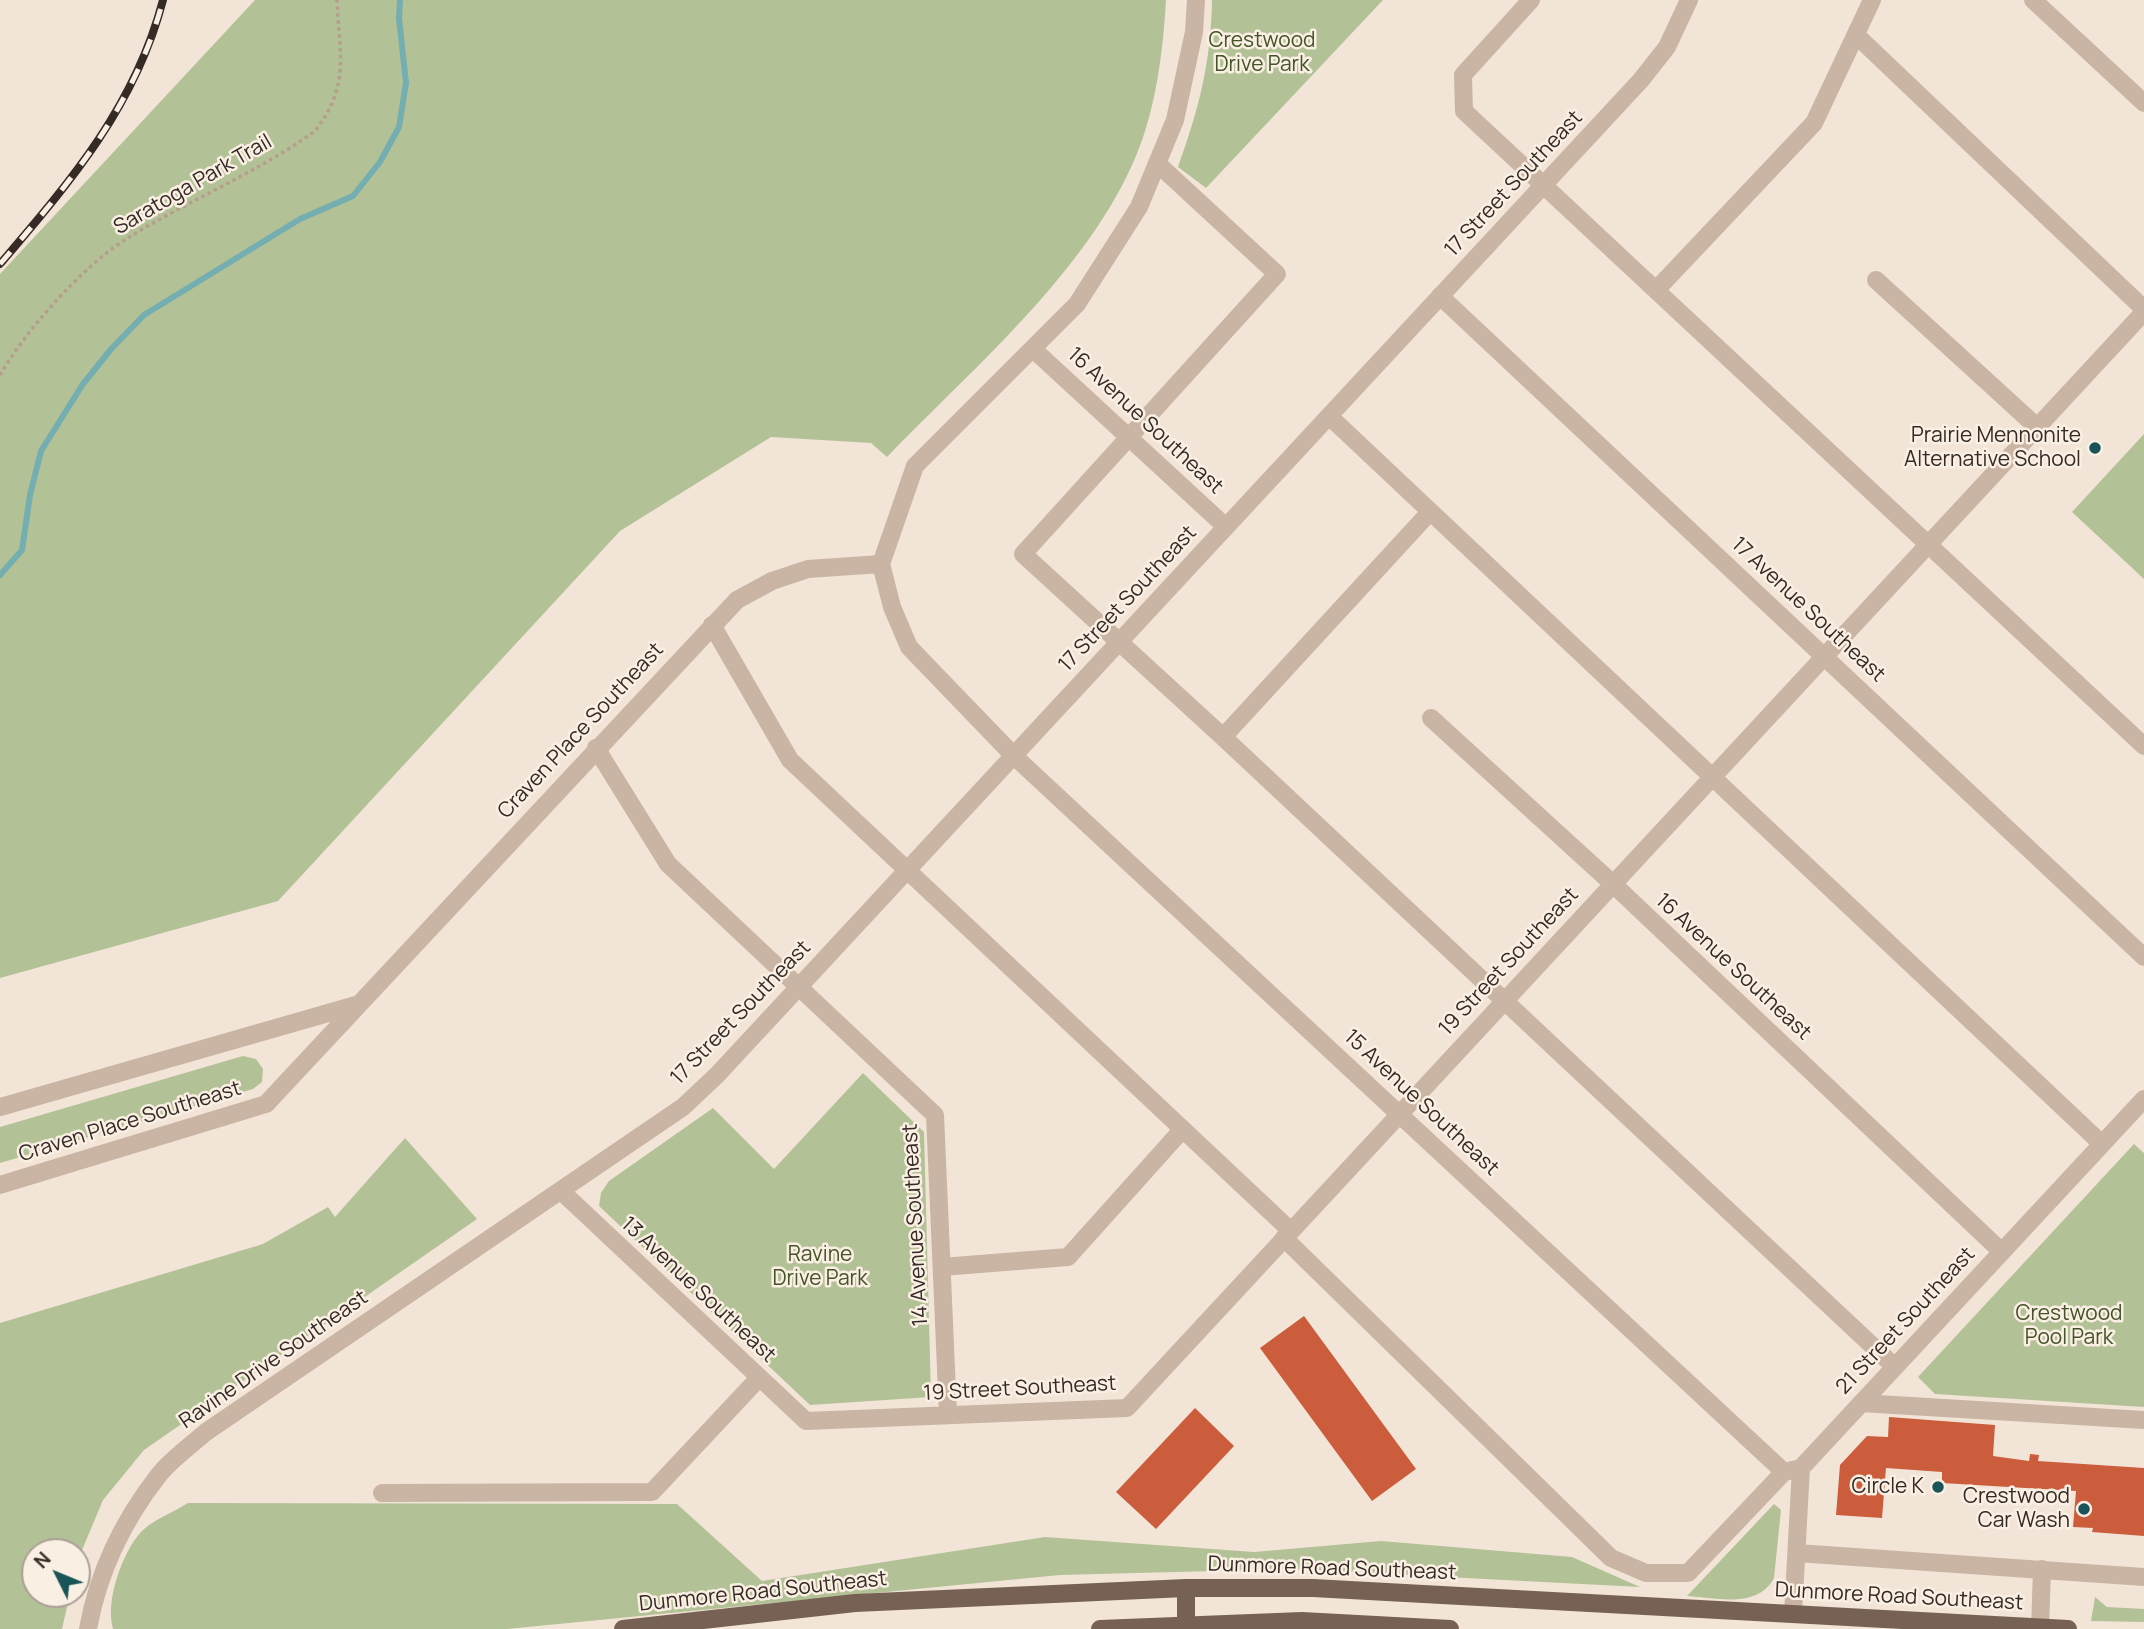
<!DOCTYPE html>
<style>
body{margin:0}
#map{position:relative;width:2144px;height:1629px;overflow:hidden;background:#f2e5d7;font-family:Manrope,sans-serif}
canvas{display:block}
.north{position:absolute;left:21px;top:1538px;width:70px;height:70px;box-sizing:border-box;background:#faefe3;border:2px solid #aba097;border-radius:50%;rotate:313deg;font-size:19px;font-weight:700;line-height:28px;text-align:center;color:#352a25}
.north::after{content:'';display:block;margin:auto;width:24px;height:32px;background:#195458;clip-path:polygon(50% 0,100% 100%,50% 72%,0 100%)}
</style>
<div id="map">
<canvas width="2144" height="1629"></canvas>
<div class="north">N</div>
</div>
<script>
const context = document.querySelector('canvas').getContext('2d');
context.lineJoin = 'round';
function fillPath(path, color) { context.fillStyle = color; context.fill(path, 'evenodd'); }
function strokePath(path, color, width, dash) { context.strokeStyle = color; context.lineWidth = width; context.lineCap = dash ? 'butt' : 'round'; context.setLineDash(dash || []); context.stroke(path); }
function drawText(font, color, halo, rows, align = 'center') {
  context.font = font + ' Manrope,sans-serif'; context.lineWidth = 5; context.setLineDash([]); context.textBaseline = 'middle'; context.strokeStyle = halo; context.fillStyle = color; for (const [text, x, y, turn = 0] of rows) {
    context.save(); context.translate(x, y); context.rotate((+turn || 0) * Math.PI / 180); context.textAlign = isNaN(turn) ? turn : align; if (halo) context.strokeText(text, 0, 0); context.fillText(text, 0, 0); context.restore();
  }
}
const green = new Path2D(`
 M255 0H1166C1163 52 1156 108 1136 156 1088 271 973 368 887 457L871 443 771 437 620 531 278 901 0 978V274Z
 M1212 0H1383L1206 188 1178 167C1199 108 1211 63 1212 0Z
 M2144 434V579L2072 512Z
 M243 1056 256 1059 263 1069 262 1082 253 1089 0 1163V1127Z
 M863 1073 924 1132 931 1397 810 1405 599 1206 601 1193 609 1181 713 1108 774 1169Z
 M405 1138 477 1219 144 1450 103 1500 77 1562V1552H35V1594H70L62 1629H0V1323L263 1244 328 1207 335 1217Z
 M2134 1144 2144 1153V1407L1935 1394 1918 1377Z
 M188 1503 677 1504 762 1581 1045 1537 1254 1552 1381 1541 1572 1557 1640 1587 1291 1569 1060 1575 507 1629H113C105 1601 122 1553 141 1532 152 1520 174 1512 188 1503Z
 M1774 1504 1781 1510 1774 1578C1757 1609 1718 1598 1687 1596Z
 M2095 1597 2107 1607 2144 1609V1622L2091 1621Z`);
const stream = new Path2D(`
 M0 575 22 550 30 495 41 451 83 384 112 348 144 315 300 219 353 196 380 162 399 127 406 83 399 18 400 0`);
const building = new Path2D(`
 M1304 1316 1416 1469 1372 1501 1260 1348Z
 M1195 1408 1234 1446 1156 1529 1116 1492Z
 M1889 1417 1995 1425 1993 1456 2029 1461 2030 1454 2039 1455 2038 1461 2144 1468V1536L2092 1532 2093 1528 2073 1527 2076 1491 1942 1483V1472L1886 1468 1882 1518 1836 1515 1840 1465 1867 1436 1888 1437Z`);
const path = new Path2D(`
 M0 375C27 329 81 268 126 239 187 201 257 173 315 131 351 84 339 55 337 0`);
const minor = new Path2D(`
 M1196 0 1194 32 1175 120 1139 207 1077 304 915 466 881 564 892 607 909 647 1014 756 1784 1472 1801 1468
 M1531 0 1463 75 1464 111 2144 746
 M2033 0 2144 103
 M1856 35 2144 309
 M1159 165 1277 274 1023 554 1223 737 1895 1367
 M1876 280 2037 427
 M1656 290 1814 123 1872 0
 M1440 296 2144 957
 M1033 349 1226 527
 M1329 416 2102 1144
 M712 625 790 760 1291 1231
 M1431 718 1613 884 2002 1252
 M1223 737 1429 513
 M596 748 668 864 935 1115 948 1415
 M0 1107 356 1005
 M0 1185 266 1104 737 600 772 581 808 569 881 564
 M561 1191 806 1421 1127 1408 2144 312
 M1284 1238 1611 1558 1646 1573H1688L1784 1472
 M942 1267 1068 1257 1182 1130
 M1861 1403 2144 1420
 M382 1493 652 1492 758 1379
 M1797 1553 2144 1577
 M1793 1614 1801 1468 2144 1099
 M88 1629C98 1573 123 1521 158 1476 170 1460 190 1446 206 1432L683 1107 717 1075 1641 80 1667 47 1689 0
 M2040 1629 2042 1569`);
const major = new Path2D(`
 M623 1629 855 1603 1186 1588H1313L2068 1629
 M1100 1629 1302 1621 1450 1629
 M1186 1629V1588`);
const rail = new Path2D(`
 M0 264C70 182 135 107 163 0`);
const markers = [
 [2095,448,7,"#195458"],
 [1938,1487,7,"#195458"],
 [2084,1509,7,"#195458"]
];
const parkNames = [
 ["Crestwood",1262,41],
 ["Drive Park",1262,65],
 ["Ravine",820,1255],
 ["Drive Park",820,1279],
 ["Crestwood",2069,1314],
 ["Pool Park",2069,1338]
];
const streetNames = [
 ["17 Street Southeast",1514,184,-47],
 ["Saratoga Park Trail",193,185,-30],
 ["16 Avenue Southeast",1145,421,43],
 ["17 Street Southeast",1128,599,-47],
 ["17 Avenue Southeast",1808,610,43],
 ["Craven Place Southeast",581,731,-47],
 ["19 Street Southeast",1509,962,-47],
 ["16 Avenue Southeast",1733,967,43],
 ["17 Street Southeast",741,1013,-46],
 ["15 Avenue Southeast",1421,1103,43],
 ["Craven Place Southeast",130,1122,-17],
 ["14 Avenue Southeast",916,1225,-93],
 ["13 Avenue Southeast",698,1290,43],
 ["21 Street Southeast",1906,1321,-47],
 ["Ravine Drive Southeast",274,1360,-35],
 ["19 Street Southeast",1020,1389,-3],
 ["Dunmore Road Southeast",1332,1569,2],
 ["Dunmore Road Southeast",763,1592,-6],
 ["Dunmore Road Southeast",1899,1597,3]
];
const poiNames = [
 ["Prairie Mennonite",2081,436],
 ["Alternative School",2081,460],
 ["Circle K",1924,1487],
 ["Crestwood",2070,1497],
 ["Car Wash",2070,1521]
];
fillPath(green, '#b3c197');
strokePath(stream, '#75aeb0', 6);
fillPath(building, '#cb5d3c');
strokePath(path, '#b69e8d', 3.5, [3.5, 3.5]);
strokePath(minor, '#cab4a3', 18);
strokePath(major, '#776155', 18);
strokePath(rail, '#352a25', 8);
strokePath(rail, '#faefe3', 5, [16]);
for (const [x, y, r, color] of markers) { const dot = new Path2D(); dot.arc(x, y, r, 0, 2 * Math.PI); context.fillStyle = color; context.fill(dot); strokePath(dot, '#faefe3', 2.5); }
drawText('21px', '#445428', '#faefe3', parkNames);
drawText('21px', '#352a25', '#faefe3', streetNames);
drawText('21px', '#352a25', '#faefe3', poiNames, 'right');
</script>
